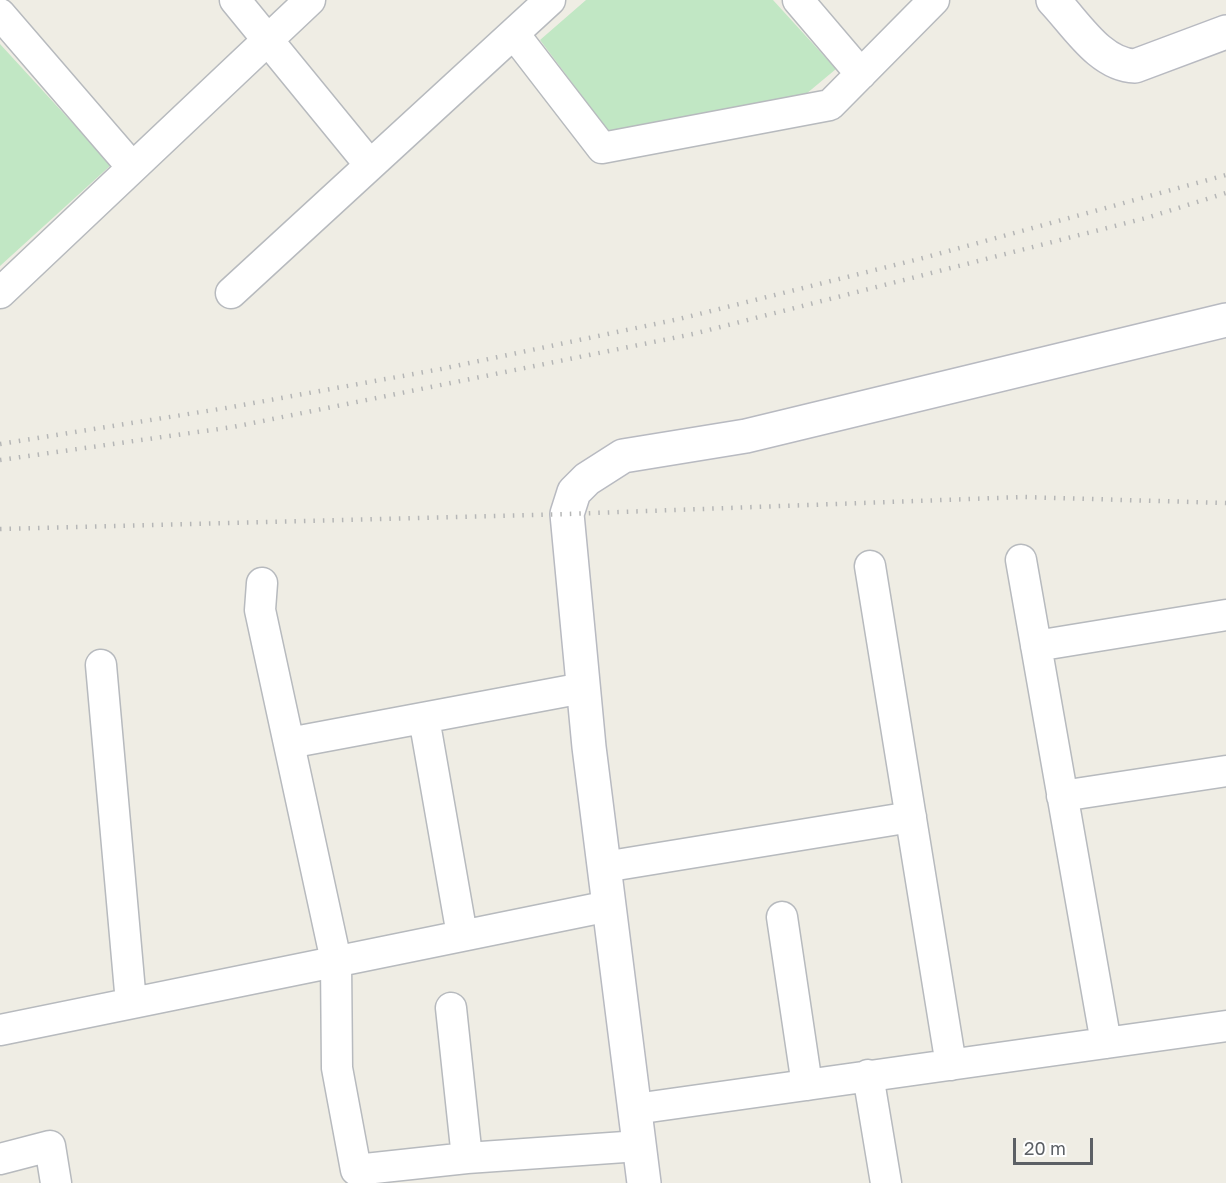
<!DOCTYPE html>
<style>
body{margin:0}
#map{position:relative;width:1226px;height:1183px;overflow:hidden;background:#efede4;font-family:"Golos Text",sans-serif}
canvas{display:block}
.scale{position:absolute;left:1013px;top:1138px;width:80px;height:27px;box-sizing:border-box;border:3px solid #5c6065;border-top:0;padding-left:8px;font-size:18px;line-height:21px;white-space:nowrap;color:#5c6065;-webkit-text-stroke:4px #fff;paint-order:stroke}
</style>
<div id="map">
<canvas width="1226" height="1183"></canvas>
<div class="scale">20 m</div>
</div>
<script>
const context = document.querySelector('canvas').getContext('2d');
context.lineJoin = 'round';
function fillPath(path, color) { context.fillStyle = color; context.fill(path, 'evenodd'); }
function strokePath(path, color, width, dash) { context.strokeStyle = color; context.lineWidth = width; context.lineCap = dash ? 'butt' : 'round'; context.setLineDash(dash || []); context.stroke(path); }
const green = new Path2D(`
 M586 0H773L836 69 800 99 609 132 540 40Z
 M0 44 111 165 0 266Z`);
const street = new Path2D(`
 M235 0 370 165
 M798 0 861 74
 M0 14 132 167
 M514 34 602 148 830 105 934 0
 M0 293 310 0
 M231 293 550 0
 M1021 560 1106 1043
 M870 566 951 1065
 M262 583 260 610 336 961 337 1068 356 1170 467 1158 639 1146
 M1036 646 1226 615
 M101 665 131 1003
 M424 718 462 935
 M289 743 583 688
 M1062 796 1226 771
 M604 867 911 817
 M782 917 807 1085
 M451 1008 467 1158
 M0 1030 609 906
 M868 1075 886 1183
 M635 1109 1226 1026
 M0 1159 50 1146 56 1183`);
const secondary = new Path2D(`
 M1053 0C1076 24 1100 65 1135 66L1226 32
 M644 1183 589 747 567 514 574 492 587 479 623 456 746 436 1226 320`);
const rail = new Path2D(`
 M0 444 226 408 441 369 679 319 923 258 1226 175
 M0 460 233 427 693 334 1146 218 1226 193
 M0 529 567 514 1023 497 1226 503`);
fillPath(green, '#c1e7c4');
strokePath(street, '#b7babe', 33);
strokePath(secondary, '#b8bac1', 36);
strokePath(street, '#fff', 30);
strokePath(secondary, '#fff', 33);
strokePath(rail, '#b5b6b6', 4.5, [1.5, 8]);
</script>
